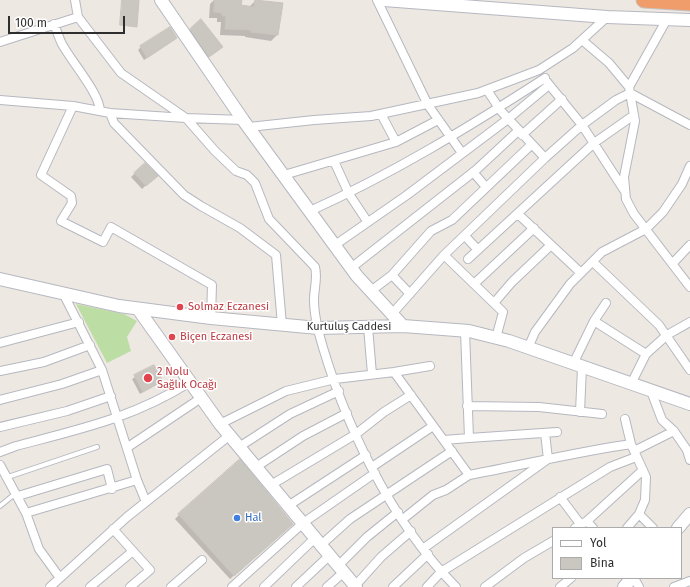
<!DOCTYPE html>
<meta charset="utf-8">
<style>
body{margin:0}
#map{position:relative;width:690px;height:587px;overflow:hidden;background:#eee8e2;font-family:"Fira Sans",sans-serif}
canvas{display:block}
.legend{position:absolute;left:552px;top:527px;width:130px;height:52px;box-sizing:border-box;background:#fff;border:1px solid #ababab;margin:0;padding:5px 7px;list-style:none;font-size:12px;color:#2e2e2e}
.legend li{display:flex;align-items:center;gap:8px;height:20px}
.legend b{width:20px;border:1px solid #ababab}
.scale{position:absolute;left:8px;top:16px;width:117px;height:18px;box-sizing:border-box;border:2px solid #2e2e2e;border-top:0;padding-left:5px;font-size:12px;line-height:14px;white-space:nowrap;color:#2e2e2e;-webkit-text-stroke:3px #fff;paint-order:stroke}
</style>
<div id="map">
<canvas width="690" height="587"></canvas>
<ul class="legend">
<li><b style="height:5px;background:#fff"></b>Yol</li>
<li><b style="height:11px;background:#cac6c0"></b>Bina</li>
</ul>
<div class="scale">100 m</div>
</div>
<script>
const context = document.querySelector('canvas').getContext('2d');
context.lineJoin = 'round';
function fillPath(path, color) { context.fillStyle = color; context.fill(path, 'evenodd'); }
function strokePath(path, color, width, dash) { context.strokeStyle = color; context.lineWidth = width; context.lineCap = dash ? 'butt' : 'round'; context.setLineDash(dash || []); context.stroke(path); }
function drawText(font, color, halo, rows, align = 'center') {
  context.font = font + ' "Fira Sans",sans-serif'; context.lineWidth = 3; context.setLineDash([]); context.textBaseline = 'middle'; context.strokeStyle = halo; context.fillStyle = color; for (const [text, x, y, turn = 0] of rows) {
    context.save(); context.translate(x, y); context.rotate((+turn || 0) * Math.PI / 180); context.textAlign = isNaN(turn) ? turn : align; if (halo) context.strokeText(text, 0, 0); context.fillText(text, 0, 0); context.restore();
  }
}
const green = new Path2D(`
 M76 304 124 314 137 321 127 337 131 351 107 363Z`);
const shadow = new Path2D(`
 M214 0H241L240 6 249 7 255 1 277 35 271 41 245 37V36L220 35 221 22H217V18H209L210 4Z
 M200 21 220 49 207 58 189 31Z
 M176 38 144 60 138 50 141 47Z
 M145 164 156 176 142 189 131 177Z
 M154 366 162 381 140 394 132 379Z
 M179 515 288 527 230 579 175 519Z`);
const building = new Path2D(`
 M122 0H139L137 27 120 25Z
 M215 0H242L241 5 254 7 255 0 283 3 278 35 250 32 251 30 225 29 226 16H222V13L214 12Z
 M201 19 223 47 209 57 190 29Z
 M170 27 177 38 147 58 140 46Z
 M145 163 158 176 146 186 134 173Z
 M154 365 163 381 143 392 134 375Z
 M240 459 293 524 234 576 178 514Z`);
const lane = new Path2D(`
 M8 477 97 447
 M0 506 16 493`);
const street = new Path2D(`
 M75 0 78 17 121 73 186 118 215 151 236 171 247 175 255 183 269 219 315 267C318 278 314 288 314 300 314 309 316 321 318 330 342 419 390 521 456 587
 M377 0 428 105 462 153
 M54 24C57 31 59 38 62 44 71 61 100 94 100 111
 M582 40 609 63 629 87 635 121 624 177 626 199 634 214 690 287
 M0 42 78 17
 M547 82 582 125 624 190
 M629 87 667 19
 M487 90 501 111 545 158
 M0 100 73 106 110 113 186 118 243 120
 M73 106 41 175 71 196 72 203 61 221 103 242 111 227 212 285 211 318
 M110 113 114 123 184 195 201 206 240 228 276 255 282 325
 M381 114 396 142
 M249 127 314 120 371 116 478 93 539 70 573 48 607 17
 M522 135 562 99
 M334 161 349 194 367 221
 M473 172 486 187
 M284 175 396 142 438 120
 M310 211C392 174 469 127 545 78
 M518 214 581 273
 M465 236 478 250
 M335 245 407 195 508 119 549 85
 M444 255 503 312 496 338
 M468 259 594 143 634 115
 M593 262 659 325 690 370
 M673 263 690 245
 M351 268 476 170 518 131
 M392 275 410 294
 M474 284 534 228
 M371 291 392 275 431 231 452 220 532 144
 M63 293 102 370 137 480 146 502
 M494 303 512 282 551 245
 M392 314 444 255 545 158 582 125 616 100 630 93 690 125
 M594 321 606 303
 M368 327 372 374
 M465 331 469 438 557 432
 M0 343 79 322
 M528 348 535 332 570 284 602 252 646 229 663 212 682 184 690 166
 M573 364 594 321 646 354
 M430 366 394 372 469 475C523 465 576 452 631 444
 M0 371 44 362 90 345
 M631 384 646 354 667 335 690 322
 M651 391 662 420 674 431 687 450 690 460
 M0 400 62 384 102 370
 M467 406 539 407 602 414
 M580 412 582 367
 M625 419 631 444 646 477 645 500 639 514 627 528
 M220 424 286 391 335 379 394 372
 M0 427 67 411 111 396
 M444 440 469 438
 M128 447 201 398
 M239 447 290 414 339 391
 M634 451 674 431
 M0 452 16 446C80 429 133 418 190 382
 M0 465 26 513 39 549 60 578
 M256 467 303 436 347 413
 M372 467 433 426
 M271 485 356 434 384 412 411 395
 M18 496 107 469 112 489
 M560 497 581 525
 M288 506 366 455
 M26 513 137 480
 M639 514 653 528
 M403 519 433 495 446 490 469 475
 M587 521 593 528
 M575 528 587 521 643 470
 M113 529 150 570 130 587
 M321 545 350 519 452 451
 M424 548 548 459 545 433
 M338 566 367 537 398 512
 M634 578 639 587
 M355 586 381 557 411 531
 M50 587 127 517 230 435
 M90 587 133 551
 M171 587 202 560
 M232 587 303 523 375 473
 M264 587 315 538
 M296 587 330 555
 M327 587 344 572
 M393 587 428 554
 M427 587 441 572 610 467 636 457
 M485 587 524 558 553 541
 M560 587 571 578
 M674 587 690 581`);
const secondary = new Path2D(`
 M161 0 243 120 357 276 403 326
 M384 0 607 17 690 20
 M0 279 119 306 211 318 318 328 403 326 469 331 509 341 690 404
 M138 309 220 424 356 587
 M678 528 690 514
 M624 587 632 578`);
const highway = new Path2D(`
 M644 0 690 3`);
const markers = [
 [180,307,4,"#e0444e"],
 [172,337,4,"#e0444e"],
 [148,378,5,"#e0444e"],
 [237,518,4,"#3f7fe0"]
];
const healthNames = [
 ["Solmaz Eczanesi",188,307],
 ["Biçen Eczanesi",180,337],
 ["2 Nolu",157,372],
 ["Sağlık Ocağı",157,385]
];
const streetNames = [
 ["Kurtuluş Caddesi",349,327]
];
const shopNames = [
 ["Hal",245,518]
];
fillPath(green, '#bcdea5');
fillPath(shadow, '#0003');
fillPath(building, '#cac6c0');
strokePath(building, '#c9c4bc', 1);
strokePath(lane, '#b5b8c0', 6);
strokePath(street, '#b5b8c0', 10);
strokePath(secondary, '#b5b8c0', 14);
strokePath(highway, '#c4c4c4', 17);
strokePath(lane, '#fff', 4);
strokePath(street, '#fff', 8);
strokePath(secondary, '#fff', 12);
strokePath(highway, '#f09d6b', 15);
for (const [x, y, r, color] of markers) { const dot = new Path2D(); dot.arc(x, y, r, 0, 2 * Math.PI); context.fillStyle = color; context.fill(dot); strokePath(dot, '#fff', 1.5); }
drawText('11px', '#be3a42', '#fff', healthNames, 'left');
drawText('11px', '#2e2e2e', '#fff', streetNames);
drawText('11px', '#366cbe', '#fff', shopNames, 'left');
</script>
